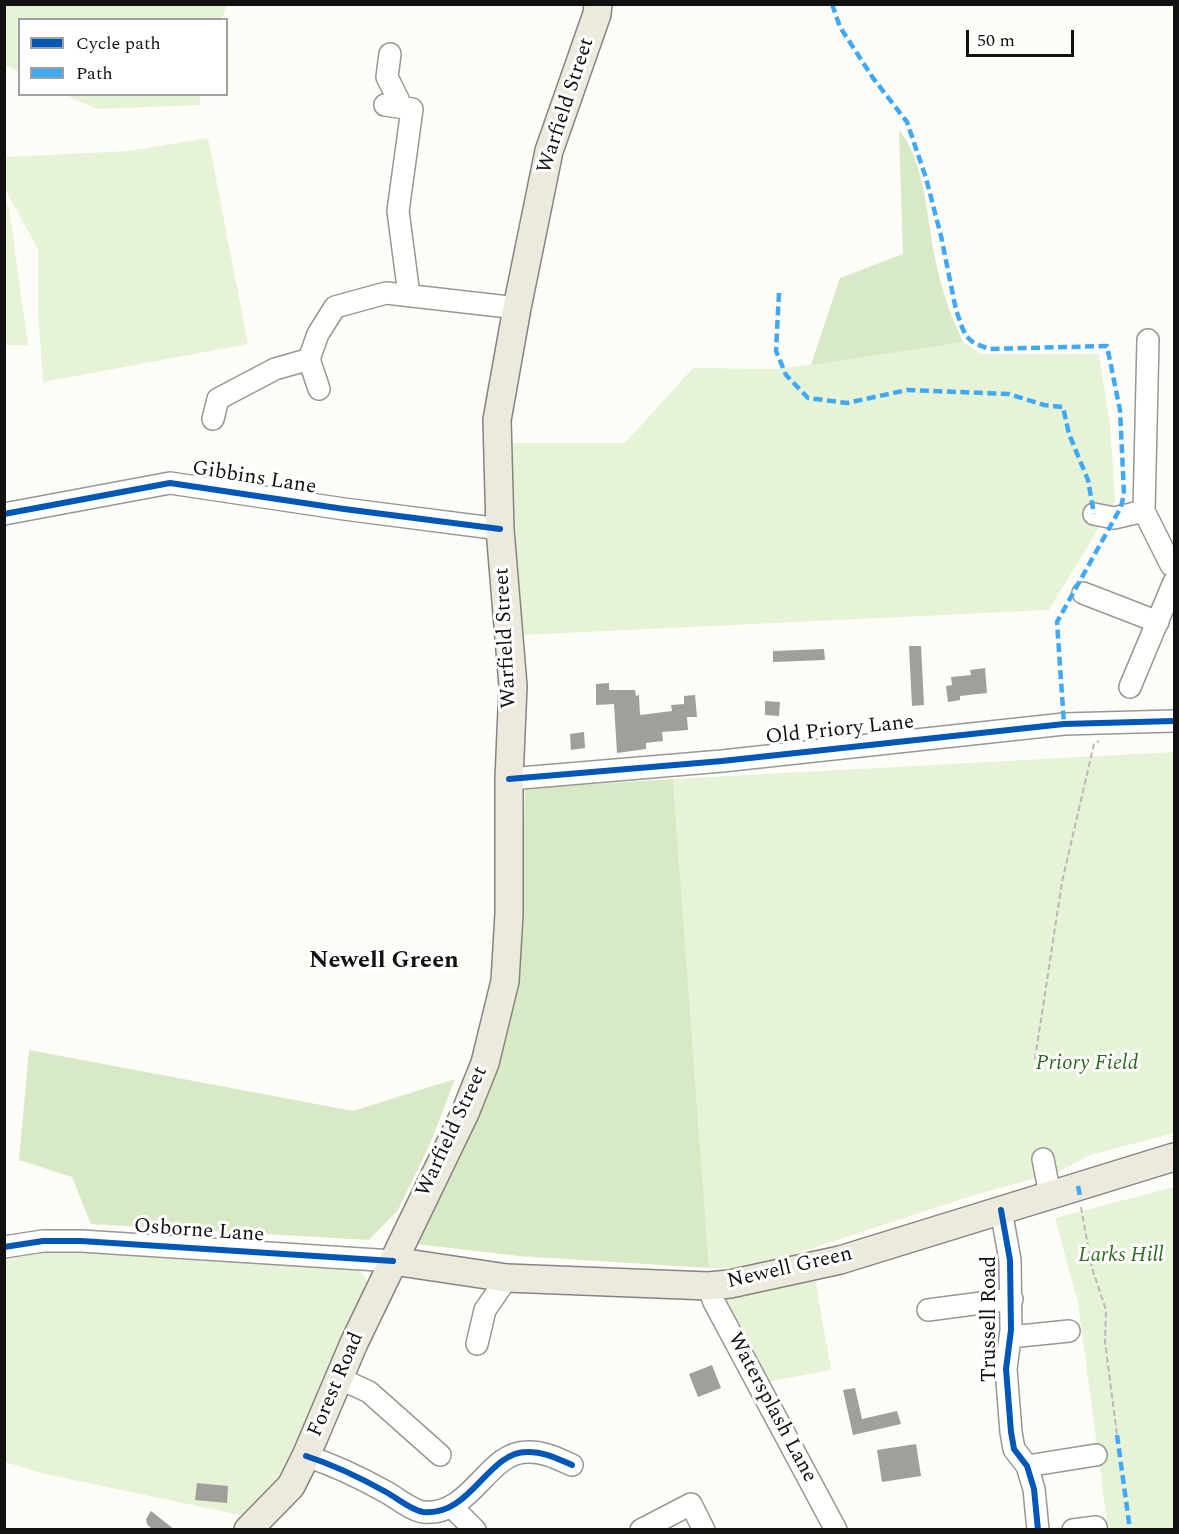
<!DOCTYPE html>
<style>
body{margin:0}
#map{position:relative;width:1179px;height:1534px;overflow:hidden;background:#fdfcf7;font-family:Spectral,serif}
canvas{display:block}
.frame{position:absolute;inset:0;border:6px solid #111;pointer-events:none}
.legend{position:absolute;left:18px;top:18px;width:210px;height:78px;box-sizing:border-box;background:#fff;border:2px solid #a0a0a0;margin:0;padding:8px 10px;list-style:none;font-size:18px;color:#111}
.legend li{display:flex;align-items:center;gap:12px;height:30px}
.legend b{width:30px;border:2px solid #a0a0a0}
.scale{position:absolute;left:966px;top:30px;width:108px;height:27px;box-sizing:border-box;border:3px solid #111;border-top:0;padding-left:8px;font-size:18px;line-height:21px;white-space:nowrap;color:#111;-webkit-text-stroke:4px #fff;paint-order:stroke}
</style>
<div id="map">
<canvas width="1179" height="1534"></canvas>
<div class="frame"></div>
<ul class="legend">
<li><b style="height:8px;background:#0057b8"></b>Cycle path</li>
<li><b style="height:8px;background:#3fa9f5"></b>Path</li>
</ul>
<div class="scale">50 m</div>
</div>
<script>
const context = document.querySelector('canvas').getContext('2d');
context.lineJoin = 'round';
function fillPath(path, color) { context.fillStyle = color; context.fill(path, 'evenodd'); }
function strokePath(path, color, width, dash) { context.strokeStyle = color; context.lineWidth = width; context.lineCap = dash ? 'butt' : 'round'; context.setLineDash(dash || []); context.stroke(path); }
function drawText(font, color, halo, rows, align = 'center') {
  context.font = font + ' Spectral,serif'; context.lineWidth = 6; context.setLineDash([]); context.textBaseline = 'middle'; context.strokeStyle = halo; context.fillStyle = color; for (const [text, x, y, turn = 0] of rows) {
    context.save(); context.translate(x, y); context.rotate((+turn || 0) * Math.PI / 180); context.textAlign = isNaN(turn) ? turn : align; if (halo) context.strokeText(text, 0, 0); context.fillText(text, 0, 0); context.restore();
  }
}
const green = new Path2D(`
 M4 5 5 4 227 5 222 19 20 20 19 72 5 65Z
 M66 95H201L199 105 97 109Z
 M208 138 248 344 43 382 38 314V249L5 189V157L129 151Z
 M4 201 9 208 28 345H5Z
 M963 342 981 354H1099L1110 424 1115 501 1049 610 521 635 511 443H625L693 368 779 369Z
 M1174 752V1133L1090 1155 1058 1172 971 1196 752 1268H709L673 779Z
 M1174 1187V1529H1108L1078 1303 1055 1218Z
 M4 1246 358 1267 368 1282 284 1471 244 1516 41 1473 5 1462Z
 M815 1277 831 1370 766 1382 718 1295Z`);
const forest = new Path2D(`
 M899 130C926 162 927 224 936 263 942 291 951 317 963 342L811 365 840 278 903 254Z
 M673 779 709 1268 519 1256 416 1244 522 919 525 788Z
 M29 1050 353 1111 455 1079 430 1144 398 1210 369 1240 91 1224 72 1177 19 1160Z`);
const building = new Path2D(`
 M909 646H921L924 705 912 706Z
 M824 649 825 660 773 662V651Z
 M985 668 987 693 960 696V700L948 702 946 686 952 685 951 677 971 675 970 670Z
 M609 683V690H635L636 696 639 695 640 715 672 711 671 705 684 704V696L695 695 697 717H687L688 730 662 732 663 741 646 743V749L617 753 614 704 596 705V684Z
 M765 701 780 702 779 716 765 715Z
 M584 732 585 748 571 750 570 734Z
 M712 1365 721 1388 698 1397 689 1374Z
 M855 1388 862 1419 897 1411 901 1424 853 1435 843 1390Z
 M916 1444 921 1476 882 1482 877 1450Z
 M197 1483 228 1486 227 1503 195 1500Z
 M151 1511 175 1530H153L147 1524 146 1519Z`);
const path = new Path2D(`
 M1035 1059 1062 882 1094 744 1099 741
 M1081 1207 1092 1268 1106 1310 1105 1342 1117 1435`);
const minor = new Path2D(`
 M390 54 387 77 398 99V106
 M385 105 412 109 398 211 409 295
 M1148 340 1144 511 1171 565 1174 567
 M319 389 309 359 318 334 335 307 386 293 517 308
 M213 419 218 399 275 369 310 359
 M4 514 170 483 344 509 500 529
 M1094 514 1114 518 1144 511
 M1083 593 1158 622
 M1130 687 1174 582
 M509 779 722 761 1064 724 1174 721
 M1043 1159 1050 1195
 M1001 1210 1010 1260 1011 1330 1006 1369 1011 1432 1014 1449 1027 1466 1034 1489 1038 1530
 M4 1247 43 1241H81L393 1261
 M708 1286 714 1302 836 1530
 M928 1310 1012 1299
 M1010 1337 1069 1331
 M477 1344 485 1310 507 1278
 M339 1378 369 1392 440 1455
 M306 1456C334 1465 361 1478 386 1492 397 1498 411 1510 423 1512 471 1517 487 1452 527 1452 543 1451 558 1459 572 1465
 M1027 1466 1096 1455
 M451 1506 475 1530
 M641 1530 691 1504 704 1530
 M1073 1530 1096 1527`);
const major = new Path2D(`
 M393 1261 507 1278 708 1286 730 1284 840 1260 1174 1157
 M248 1530 291 1486 306 1456 354 1343 465 1113 485 1063 505 981 509 914V779L513 686 500 529 497 420 517 308 549 151 597 14 598 4`);
const quiet = new Path2D(`
 M832 4 840 27 873 78 907 122 926 178 941 236 956 310 962 327 966 336 974 343 989 349 1107 346 1120 410 1124 494 1121 507 1057 622 1064 724
 M779 293 776 351 786 375 808 398 847 403 907 390 1009 394 1044 405 1063 407 1069 434 1088 480 1094 514
 M1078 1186 1080 1196
 M1117 1435 1130 1530`);
const cycleway = new Path2D(`
 M4 514 170 483 344 509 500 529
 M509 779 722 761 1064 724 1174 721
 M1001 1210 1010 1260 1011 1330 1006 1369 1011 1432 1014 1449 1027 1466 1034 1489 1038 1530
 M4 1247 43 1241H81L393 1261
 M306 1456C334 1465 361 1478 386 1492 397 1498 411 1510 423 1512 471 1517 487 1452 527 1452 543 1451 558 1459 572 1465`);
const streetNames = [
 ["Warfield Street",567,106,-72],
 ["Gibbins Lane",254,479,9],
 ["Warfield Street",507,638,-93],
 ["Old Priory Lane",840,731,-6],
 ["Warfield Street",453,1132,-65],
 ["Osborne Lane",199,1232,4],
 ["Newell Green",790,1269,-13],
 ["Trussell Road",991,1319,-90],
 ["Forest Road",337,1385,-67],
 ["Watersplash Lane",771,1408,62]
];
const parkNames = [
 ["Priory Field",1087,1065],
 ["Larks Hill",1121,1257]
];
const quarterNames = [
 ["Newell Green",384,962]
];
fillPath(green, '#e7f3d7');
fillPath(forest, '#d8eac5');
fillPath(building, '#a19f9c');
strokePath(minor, '#979795', 24);
strokePath(major, '#858482', 30);
strokePath(path, '#b9b9b8', 2, [6, 3]);
strokePath(minor, '#fffffe', 21);
strokePath(major, '#ede9dc', 27);
strokePath(quiet, '#3fa9f5', 4.5, [9, 4.5]);
strokePath(cycleway, '#0057b8', 6);
drawText('21px', '#111', '#fff', streetNames);
drawText('italic 21px', '#2f6b1f', '#fff', parkNames);
drawText('bold 24px', '#111', '#fff', quarterNames);
</script>
